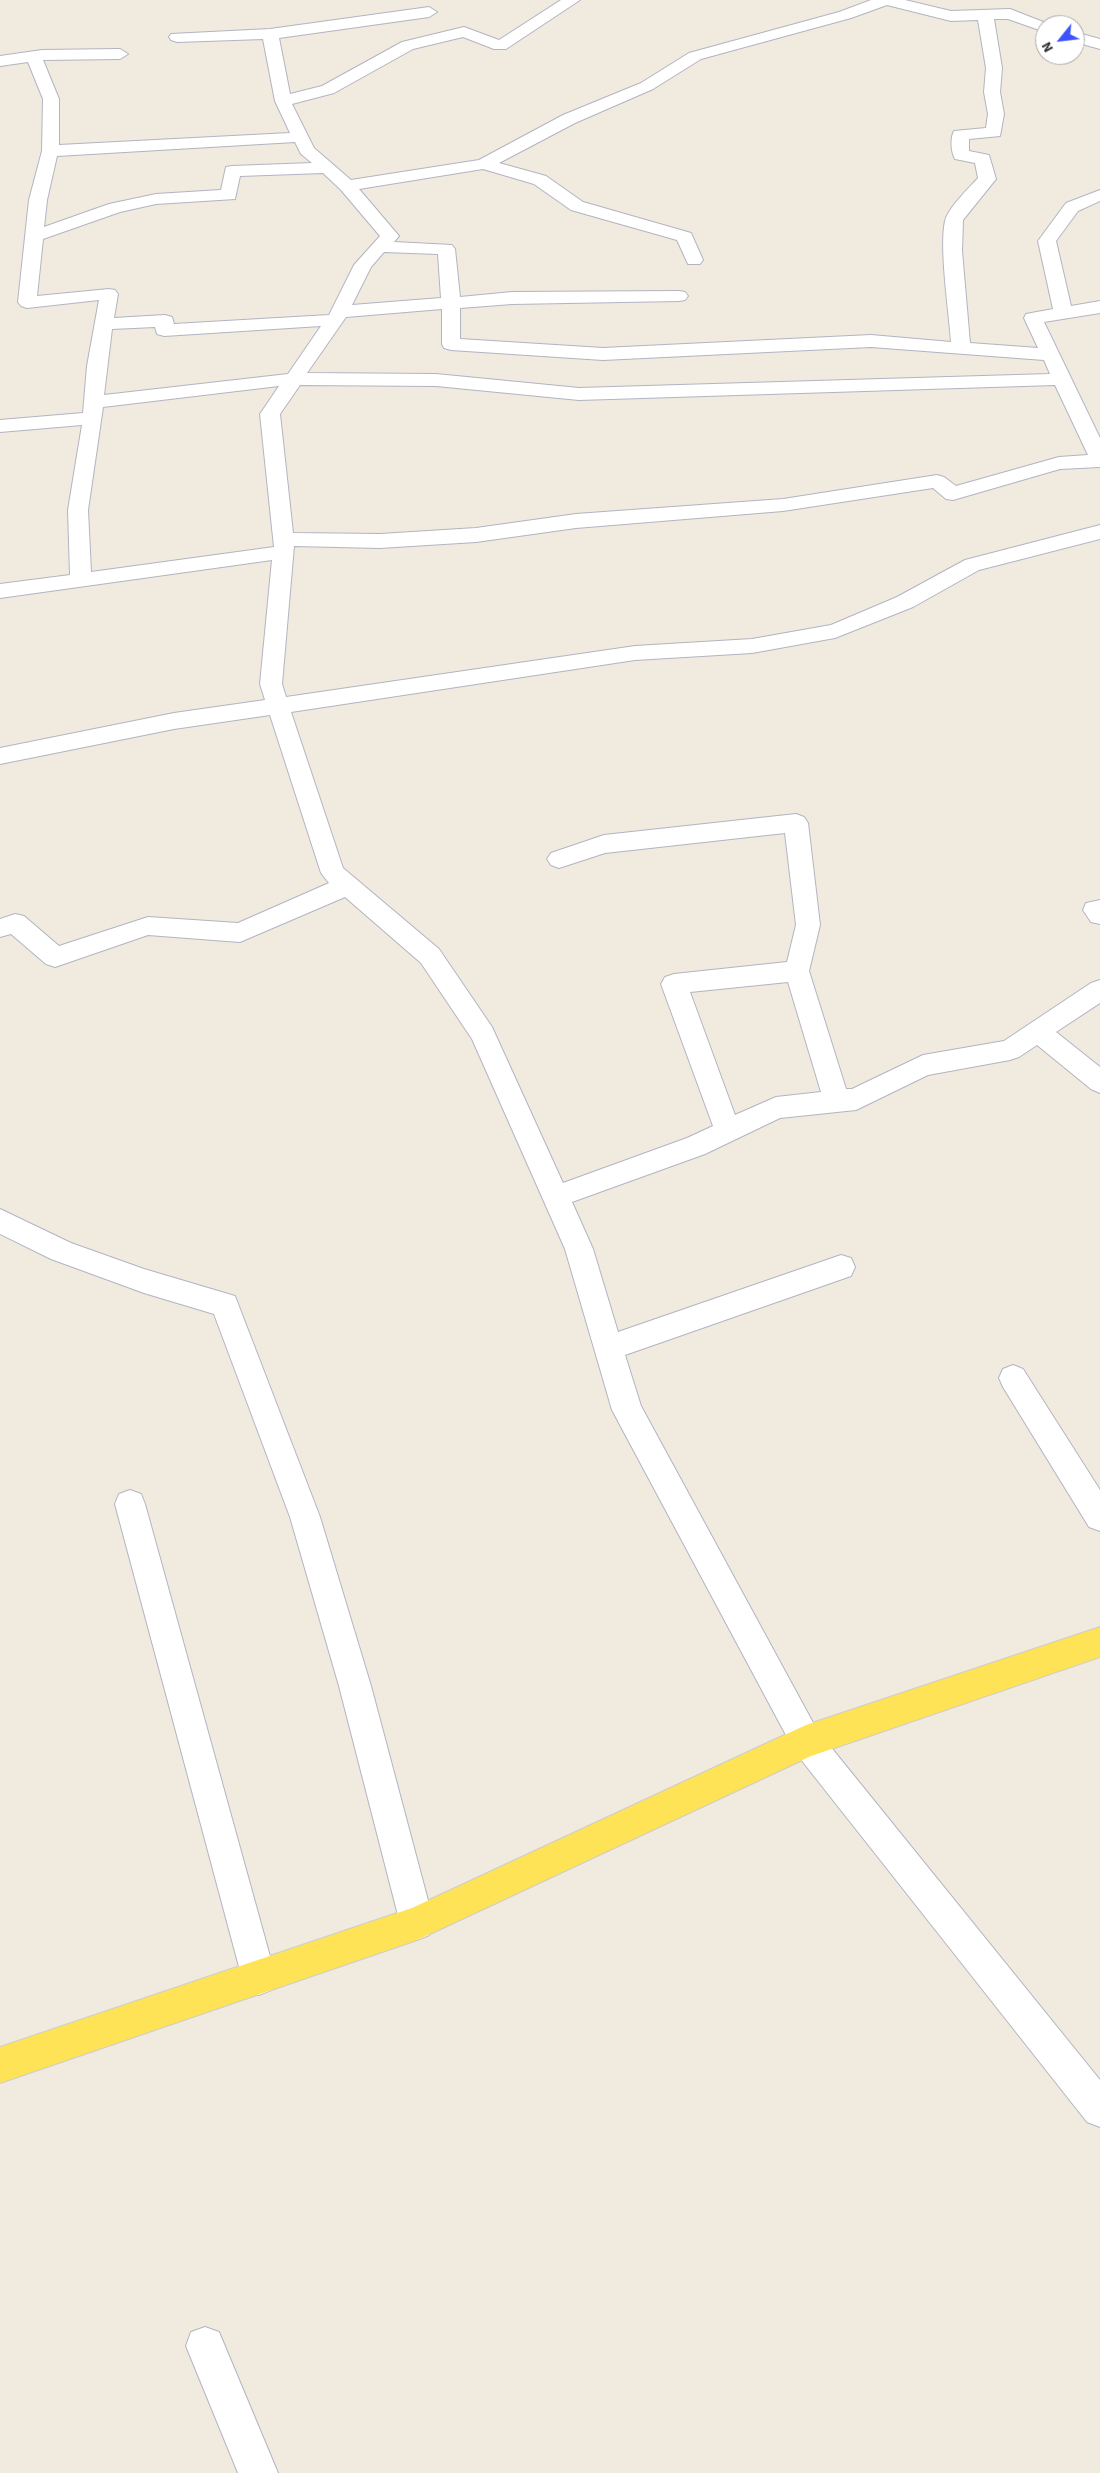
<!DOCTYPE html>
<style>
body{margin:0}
#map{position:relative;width:1100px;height:2473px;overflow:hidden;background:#f0eadf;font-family:"Source Sans 3",sans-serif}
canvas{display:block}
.north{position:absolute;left:1035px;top:15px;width:50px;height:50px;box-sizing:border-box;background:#fff;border:1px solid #ababab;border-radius:50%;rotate:241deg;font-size:14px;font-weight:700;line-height:20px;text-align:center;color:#2e2e2e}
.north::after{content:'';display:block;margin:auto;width:18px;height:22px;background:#3d53ff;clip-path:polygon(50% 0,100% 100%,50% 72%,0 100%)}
</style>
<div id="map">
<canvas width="1100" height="2473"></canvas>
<div class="north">N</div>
</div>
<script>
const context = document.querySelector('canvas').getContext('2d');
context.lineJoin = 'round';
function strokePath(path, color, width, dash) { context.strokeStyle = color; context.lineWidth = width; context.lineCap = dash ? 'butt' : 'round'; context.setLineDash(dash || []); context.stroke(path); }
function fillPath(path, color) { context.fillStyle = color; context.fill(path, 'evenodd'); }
const minor = new Path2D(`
 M561 0H580L506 49H494L463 37 413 49 334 93 292 104 314 148 351 180 479 160 563 115 641 83 689 53 839 12 871 0H905L951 11 1010 9 1051 25H1045V32L1008 19H994L1002 68 1000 92 1004 114 1000 136 969 139V151L989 155 996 179 963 220 962 251 970 343 1038 348 1024 318 1026 314 1053 309 1038 241 1066 203 1100 190V201L1078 211 1056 241 1071 306 1100 301V313L1044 322 1100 438V467L1060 469 953 500 946 499 933 488 783 511 576 528 476 542 380 548 294 546 282 684 286 697 635 646 752 639 831 625 897 597 965 560 1100 525V539L979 570 913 607 835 638 752 653 635 660 291 712 343 868 439 949 492 1027 563 1183 687 1138 713 1126 661 984 665 977 674 974 787 962 796 925 785 833 605 853 559 868 551 865 547 859 551 853 604 835 796 814 804 817 808 823 820 925 809 971 846 1089H852L923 1055 1004 1041 1091 983 1100 980V1003L1056 1032 1100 1067V1093L1091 1089 1037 1045 1019 1057 1010 1060 928 1075 856 1110 780 1118 705 1154 572 1202 593 1249 618 1332 841 1255 851 1258 855 1267 851 1276 625 1355 641 1406 817 1730 1100 2080V2127L1087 2122 795 1752 612 1410 565 1249 472 1039 421 963 345 897 240 942 148 935 55 967 46 964 11 934 0 937V919L15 914 24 916 59 946 148 917 238 923 329 883 321 873 270 715 174 729 0 764V748L174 713 265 700 260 684 272 560 0 598V584L70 575 68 510 82 425 0 432V420L83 413 87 366 99 300 27 308 21 306 18 302 29 200 42 151 43 99 28 62 0 66V56L42 50 120 49 128 54 120 59 43 60 59 99V145L290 133 275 101 263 39 177 42 171 40 169 37 171 34 270 29 429 7 437 12 429 17 279 38 290 94 322 86 402 42 464 27 499 40ZM887 5 951 21 978 20 986 68 984 92 988 114 986 128 954 131C950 138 951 152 955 159L975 163 978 178C969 188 948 208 945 221 939 248 949 311 951 342L871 335 603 348 460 339V308L512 304 679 301 685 300 688 296 685 292 679 291 512 292 460 297 455 249 452 245 394 242 399 236 359 189 483 169 534 184 571 210 677 240 688 264H700L703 260 691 233 583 202 546 176 499 163 575 123 653 89 701 59 851 18ZM295 142 301 154 312 163 232 166 226 167 221 190 156 194 109 204 44 227 47 200 57 156ZM323 173 341 190 380 236 354 265 329 315 174 324 172 317 165 315 114 318 118 294 115 290 109 289 37 296 43 239 120 212 156 204 235 199 240 176ZM384 252 438 254 441 298 352 305 371 267ZM442 309V344L444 348 451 350 603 360 871 347 1044 360 1050 374 579 388 436 374 307 373 346 317ZM321 326 288 374 104 395 112 329 155 327 157 334 164 336ZM300 385 436 386 579 400 1055 385 1088 455 1059 457 956 486 944 477 937 475 783 499 576 514 476 528 380 534 293 533 280 414ZM279 386 260 414 274 547 91 572 88 510 103 407ZM788 982 821 1092 776 1097 735 1115 690 992Z
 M1075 32 1100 39V49L1075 42Z
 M1100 900V924L1091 922 1083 910 1086 903Z
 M0 1209 71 1243 144 1269 235 1296 320 1517 371 1686 434 1923 429 1935 417 1940 405 1935 400 1923 339 1686 290 1517 214 1314 144 1293 51 1259 0 1234Z
 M1013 1365 1023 1369 1100 1490V1531L1089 1527 1003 1387 999 1378 1003 1369Z
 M130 1490 141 1494 145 1504 276 1978 271 1990 259 1995 247 1990 242 1978 115 1504 119 1494Z
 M205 2327 219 2332 278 2473H238L186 2346 191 2332Z`);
const major = new Path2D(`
 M1100 1627V1657L811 1756 417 1940 0 2083V2047L412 1908 806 1725Z`);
strokePath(minor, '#b3b4c2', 2);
strokePath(major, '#cdcdcd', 2);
fillPath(minor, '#fff');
fillPath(major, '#fee356');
</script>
